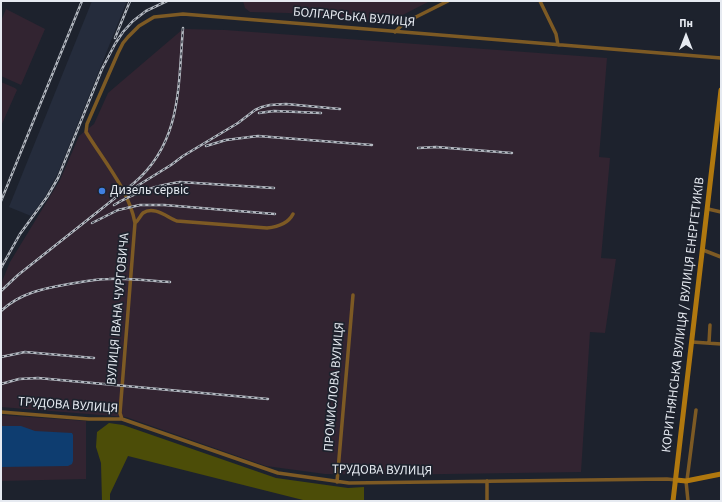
<!DOCTYPE html>
<meta charset="utf-8">
<style>
body{margin:0}
#map{position:relative;width:722px;height:502px;overflow:hidden;background:#1d222d;font-family:"Source Sans 3",sans-serif}
canvas{display:block}
.frame{position:absolute;inset:0;border:2px solid #e6eaf1;pointer-events:none}
.north{position:absolute;left:666px;top:16px;width:40px;height:40px;-webkit-text-stroke:3px #1d222d;paint-order:stroke;rotate:0deg;font-size:11px;font-weight:700;line-height:16px;text-align:center;color:#e6eaf1}
.north::after{content:'';display:block;margin:auto;width:14px;height:18px;background:#e6eaf1;clip-path:polygon(50% 0,100% 100%,50% 72%,0 100%)}
</style>
<div id="map">
<canvas width="722" height="502"></canvas>
<div class="frame"></div>
<div class="north">Пн</div>
</div>
<script>
const context = document.querySelector('canvas').getContext('2d');
context.lineJoin = 'round';
function fillPath(path, color) { context.fillStyle = color; context.fill(path, 'evenodd'); }
function strokePath(path, color, width, dash) { context.strokeStyle = color; context.lineWidth = width; context.lineCap = dash ? 'butt' : 'round'; context.setLineDash(dash || []); context.stroke(path); }
function drawText(font, color, halo, rows, align = 'center') {
  context.font = font + ' "Source Sans 3",sans-serif'; context.lineWidth = 3.5; context.setLineDash([]); context.textBaseline = 'middle'; context.strokeStyle = halo; context.fillStyle = color; for (const [text, x, y, turn = 0] of rows) {
    context.save(); context.translate(x, y); context.rotate((+turn || 0) * Math.PI / 180); context.textAlign = isNaN(turn) ? turn : align; if (halo) context.strokeText(text, 0, 0); context.fillText(text, 0, 0); context.restore();
  }
}
const industrial = new Path2D(`
 M243 1H430L389 22 288 13 250 12 245 8Z
 M6 9 45 29 21 85 1 76V21Z
 M183 29 225 30 607 58 599 157 610 158 601 258 616 259 605 333 590 332 581 472 380 475 325 474 266 466 126 417 1 407V284L10 262 60 180 79 136 94 124 108 93Z
 M1 82 15 88 17 90 1 126Z
 M1 415 86 421V479L1 481Z`);
const built = new Path2D(`
 M92 1H127L58 173 45 197 31 216 9 207Z`);
const green = new Path2D(`
 M109 423 123 425 276 478 348 488 364 487V501H307L128 456 110 494V501H102L101 463 96 447 97 432Z`);
const water = new Path2D(`
 M1 426H21L35 431 72 433 73 435V461L72 464 68 466 1 467Z`);
const street = new Path2D(`
 M540 1 556 34 558 45
 M395 32 404 23 448 1
 M708 209 721 212
 M135 223C139 220 140 216 143 213 154 205 168 218 177 221L267 228C277 227 288 224 293 214
 M703 250 721 257
 M692 342 721 344
 M709 343 710 325
 M1 412 89 419H122L278 473 349 483 667 479 676 480
 M122 419 120 413 135 223C129 190 103 160 86 132L87 124 118 53 123 43 128 37 139 26 154 17 183 14 721 58
 M687 480 696 410
 M686 481 688 501
 M337 482 353 295
 M487 501V481`);
const secondary = new Path2D(`
 M676 480 686 481 721 474
 M673 501 721 90`);
const rail = new Path2D(`
 M115 38 130 1
 M259 113 274 111 321 113
 M206 146 226 140 258 136 372 145
 M418 148 436 147 512 153
 M137 186 171 165 183 156 238 123 255 110 262 107 270 105 286 104 340 109
 M1 201 82 1
 M114 205C134 193 157 185 180 182L274 188
 M92 223 118 210 140 205H164L275 214
 M1 268 20 234 47 197 58 178 102 69 115 44 123 32 133 21 146 11 167 1
 M1 291 18 275 134 183C182 142 178 86 183 28
 M1 311C22 291 48 288 75 283 86 281 97 279 109 279 129 278 150 281 170 282
 M1 357 25 352 94 358
 M1 384 19 379 38 378 268 399`);
const markers = [
 [102,191,4,"#3f7fe0"]
];
const streetNames = [
 ["БОЛГАРСЬКА ВУЛИЦЯ",354,18,5],
 ["ВУЛИЦЯ ІВАНА ЧУРГОВИЧА",119,309,-85],
 ["КОРИТНЯНСЬКА ВУЛИЦЯ / ВУЛИЦЯ ЕНЕРГЕТИКІВ",684,315,-83],
 ["ПРОМИСЛОВА ВУЛИЦЯ",335,387,-85],
 ["ТРУДОВА ВУЛИЦЯ",68,406,4],
 ["ТРУДОВА ВУЛИЦЯ",382,471,1]
];
const poiNames = [
 ["Дизель сервіс",110,191]
];
fillPath(industrial, '#322431');
fillPath(built, '#252c3c');
fillPath(green, '#4c4d08');
fillPath(water, '#0e3d70');
strokePath(street, '#7d5a24', 3.5);
strokePath(secondary, '#b0780f', 5);
strokePath(rail, '#b4b9c1', 2.5);
strokePath(rail, '#1d222d', 1, [3]);
for (const [x, y, r, color] of markers) { const dot = new Path2D(); dot.arc(x, y, r, 0, 2 * Math.PI); context.fillStyle = color; context.fill(dot); strokePath(dot, '#1d222d', 1.5); }
drawText('13px', '#e6eaf1', '#1d222d', streetNames);
drawText('13px', '#e6eaf1', '#1d222d', poiNames, 'left');
</script>
